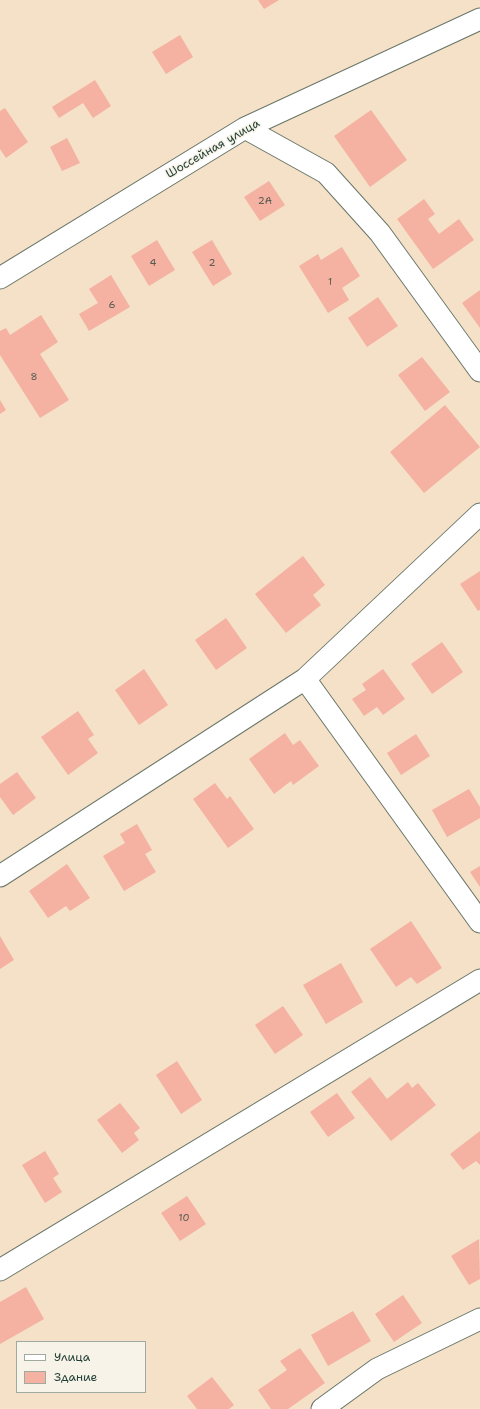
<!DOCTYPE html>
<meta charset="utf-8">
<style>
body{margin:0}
#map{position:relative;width:480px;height:1409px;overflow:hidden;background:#f4e1c8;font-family:"Shantell Sans",sans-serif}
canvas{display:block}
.legend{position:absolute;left:16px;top:1341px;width:130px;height:52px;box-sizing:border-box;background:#f7f3e8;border:1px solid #a1aaa0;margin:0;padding:5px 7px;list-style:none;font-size:12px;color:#1f3d34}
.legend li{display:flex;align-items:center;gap:8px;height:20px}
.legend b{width:20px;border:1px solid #a1aaa0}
</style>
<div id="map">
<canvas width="480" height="1409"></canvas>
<ul class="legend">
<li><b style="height:5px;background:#fff"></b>Улица</li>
<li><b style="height:11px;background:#f5b1a1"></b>Здание</li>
</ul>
</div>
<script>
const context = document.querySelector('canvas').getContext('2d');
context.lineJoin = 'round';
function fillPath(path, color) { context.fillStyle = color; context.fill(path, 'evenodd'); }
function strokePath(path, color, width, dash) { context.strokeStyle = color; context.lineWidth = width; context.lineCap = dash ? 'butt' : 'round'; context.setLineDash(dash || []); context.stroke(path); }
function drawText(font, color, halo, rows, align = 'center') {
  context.font = font + ' "Shantell Sans",sans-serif'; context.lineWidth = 3; context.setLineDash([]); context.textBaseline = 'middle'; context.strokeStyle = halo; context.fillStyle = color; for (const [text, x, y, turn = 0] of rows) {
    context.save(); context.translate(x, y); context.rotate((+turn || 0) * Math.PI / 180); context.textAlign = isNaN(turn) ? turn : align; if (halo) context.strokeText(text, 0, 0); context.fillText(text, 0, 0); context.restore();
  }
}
const building = new Path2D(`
 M258 0H279L264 9Z
 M180 35 193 57 166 74 152 52Z
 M95 80 111 106 93 118 83 103 59 118 52 107Z
 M5 108 28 142 6 158 0 149V111Z
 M371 110 407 160 370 187 334 136Z
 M67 138 80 163 62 171 50 147Z
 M269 181 285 205 260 221 244 197Z
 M424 199 435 214 428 219 439 234 459 219 474 240 433 269 397 219Z
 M157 240 175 270 149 286 131 256Z
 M212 240 232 274 213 286 192 252Z
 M342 247 360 276 342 288 349 300 328 313 299 266 318 254 321 260Z
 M111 275 130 307 89 331 79 314 98 303 89 289Z
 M480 290V328L462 303Z
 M378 297 398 326 367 347 348 318Z
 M41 315 58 342 40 354 69 400 40 418 0 355V331L6 328 10 335Z
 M422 357 450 392 425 411 398 375Z
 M0 400 6 410 0 414Z
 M445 405 480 447 424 493 390 452Z
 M303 556 325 585 313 595 321 605 286 633 255 594Z
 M480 571V610L478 611 460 584Z
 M226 618 247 648 216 670 195 640Z
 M442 642 463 672 432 694 411 664Z
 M144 669 168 705 139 725 115 690Z
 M383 669 405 699 383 715 377 707 364 716 352 699 366 690 362 684Z
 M78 711 94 735 88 739 98 753 68 775 41 737Z
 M285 733 293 745 300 740 319 766 293 785 291 781 274 794 249 759Z
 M416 734 430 756 401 775 387 753Z
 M17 772 36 798 13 815 0 797V784Z
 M215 783 227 799 230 796 254 829 228 848 193 799Z
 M469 789 480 807V818L447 837 432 810Z
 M137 824 152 850 145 854 156 872 124 891 103 856 125 843 120 834Z
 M67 864 90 898 70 911 66 906 48 918 29 891Z
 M480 866V887L470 872Z
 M411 921 442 968 417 984 411 977 396 987 370 949Z
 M0 936 14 960 0 969Z
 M341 963 363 1002 326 1024 303 985Z
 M283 1006 303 1035 275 1054 255 1025Z
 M177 1061 202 1100 181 1114 156 1075Z
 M370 1077 387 1099 408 1082 412 1088 418 1083 436 1105 391 1141 351 1092Z
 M337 1093 355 1118 328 1137 310 1112Z
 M120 1103 140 1128 134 1133 139 1140 122 1153 97 1120Z
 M480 1131V1165L476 1161 463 1170 450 1154Z
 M45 1151 59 1174 53 1178 62 1192 45 1203 22 1165Z
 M187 1196 206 1224 180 1241 161 1213Z
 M479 1239 480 1279 469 1285 451 1256Z
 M26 1287 44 1319 0 1344V1302Z
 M403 1295 422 1323 394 1342 375 1314Z
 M353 1311 371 1341 328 1366 311 1335Z
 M300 1348 325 1383 288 1409H271L258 1390 287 1370 280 1361Z
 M212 1377 234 1405 229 1409H197L187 1396Z`);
const minor = new Path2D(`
 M245 128 326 173 380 233 480 371
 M0 278 245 128 480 19
 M305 679 480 922
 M0 876 305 679 480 514
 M0 1270 480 980
 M322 1409 377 1369 480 1319`);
const numberNames = [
 ["2А",265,201],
 ["4",153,263],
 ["2",212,263],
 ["1",330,282],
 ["6",112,305],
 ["8",34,377],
 ["10",184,1218]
];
const streetNames = [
 ["Шоссейная улица",213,149,-30]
];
fillPath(building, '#f5b1a1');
strokePath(minor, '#6a7668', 23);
strokePath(minor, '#fff', 21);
drawText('10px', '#545a4f', null, numberNames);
drawText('12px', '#1f3d34', '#f7f3e8', streetNames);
</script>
